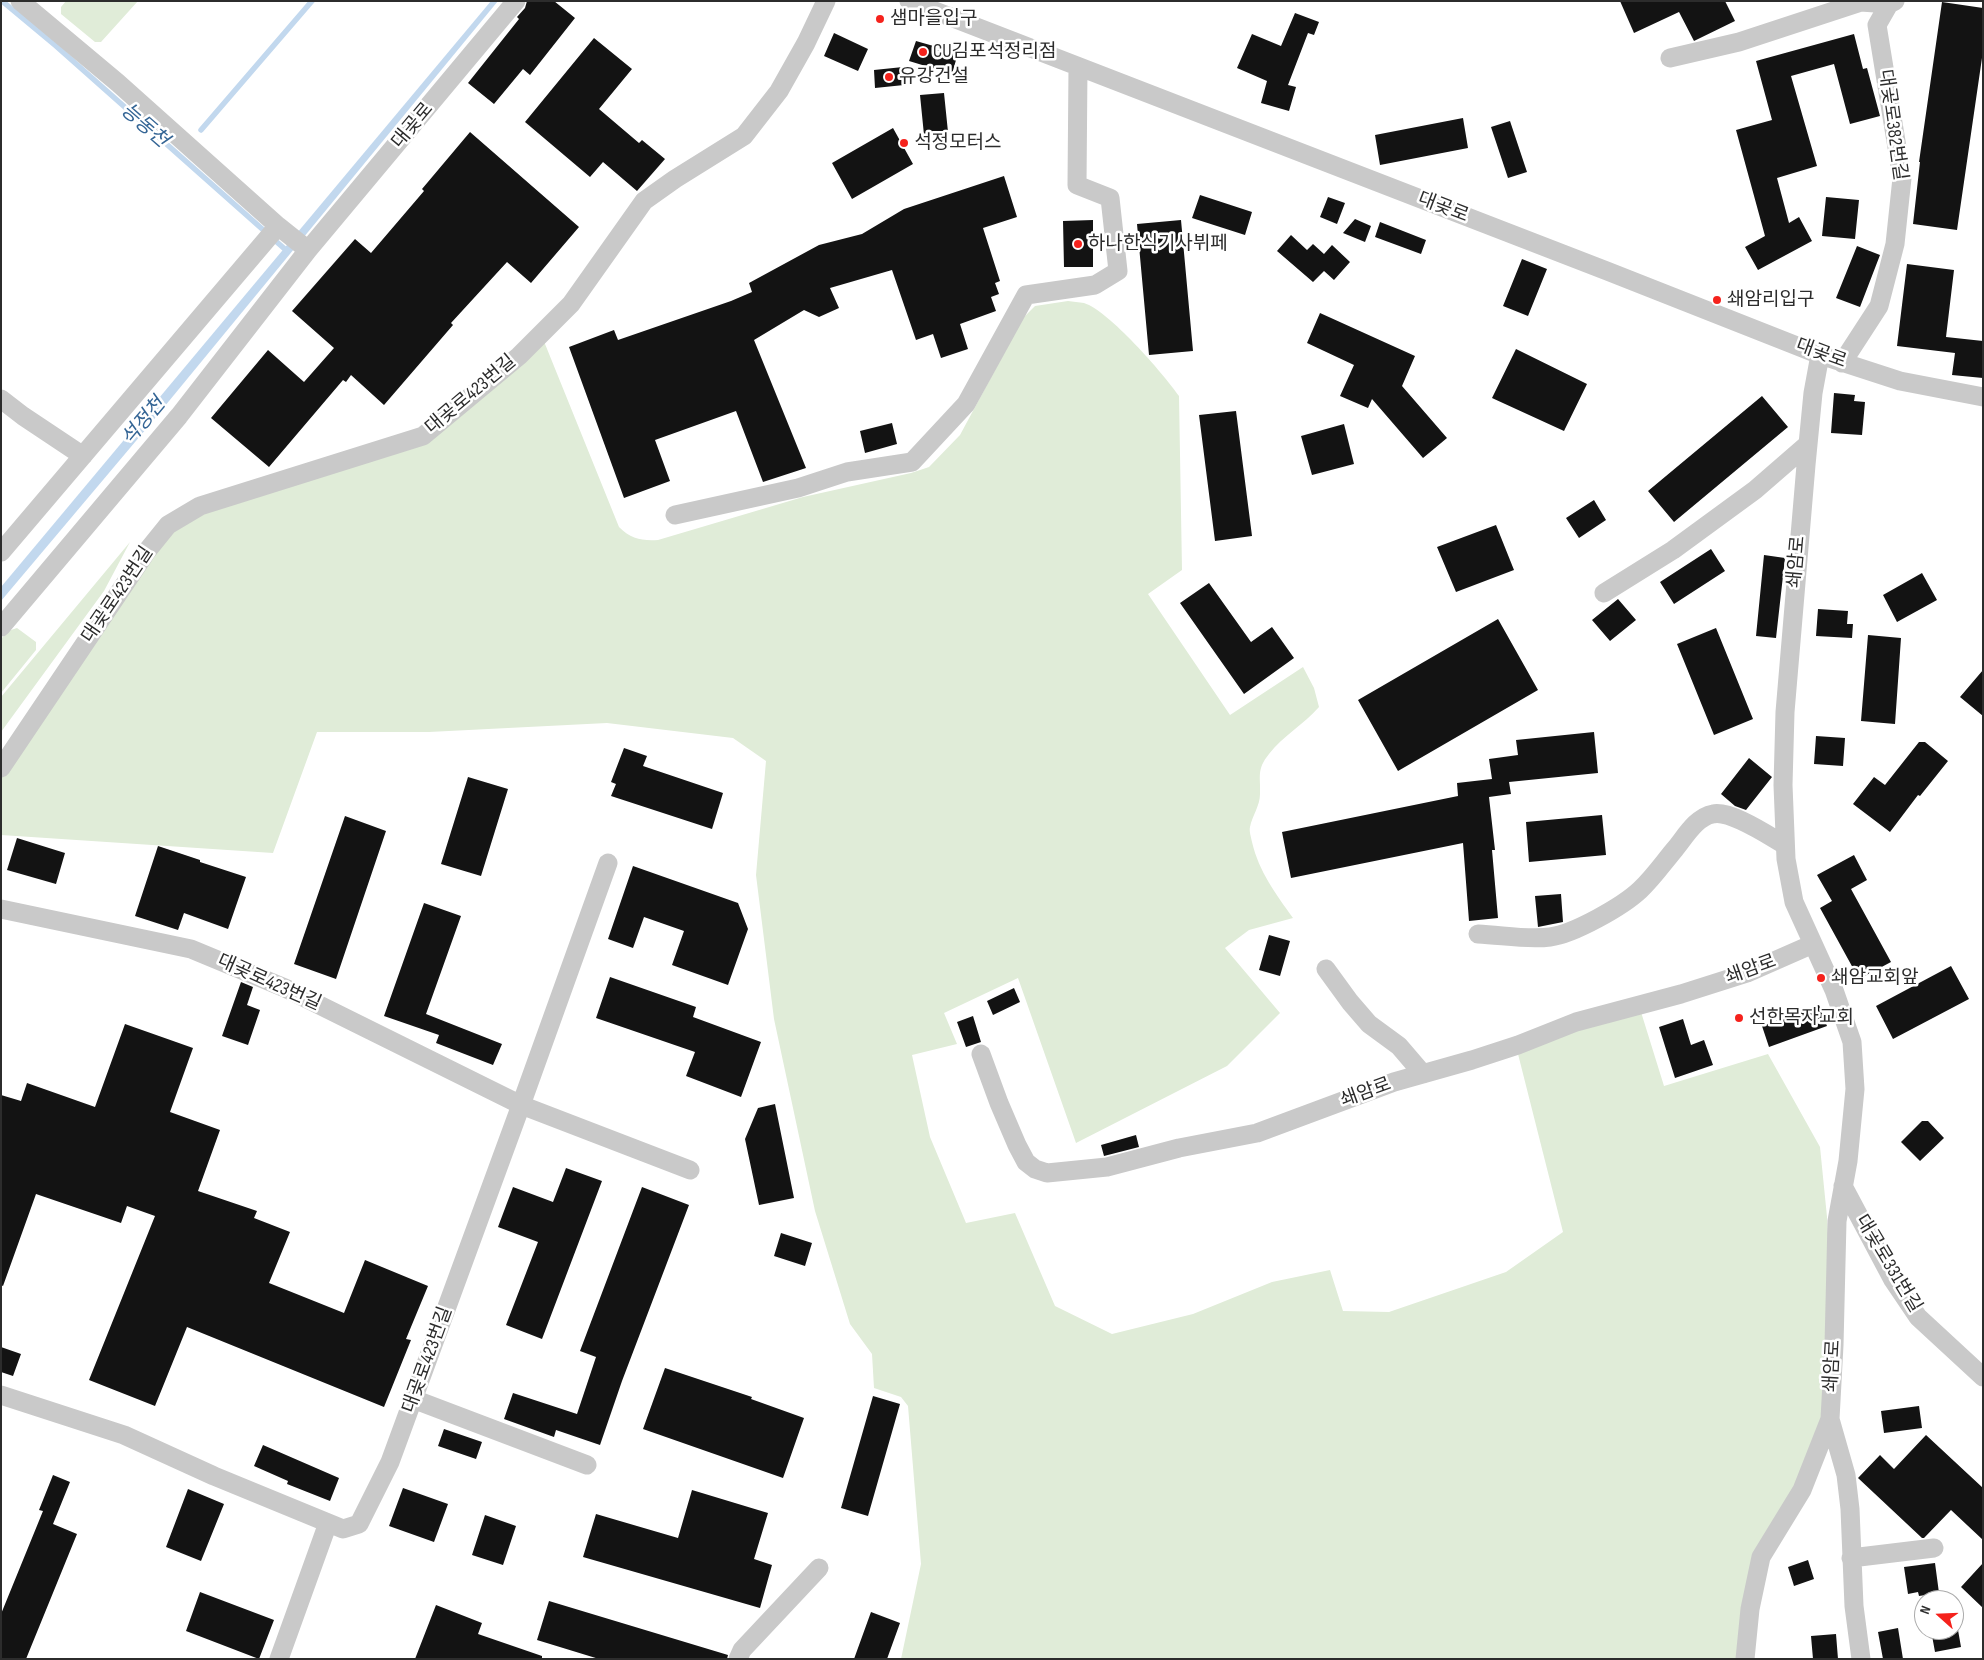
<!DOCTYPE html>
<meta charset="utf-8">
<style>
body{margin:0}
#map{position:relative;width:1984px;height:1660px;overflow:hidden;background:#fff;font-family:"Sofia Sans Condensed",sans-serif}
canvas{display:block}
.frame{position:absolute;inset:0;border:2px solid #2c2c2c;pointer-events:none}
.north{position:absolute;left:1914px;top:1590px;width:50px;height:50px;box-sizing:border-box;background:#fff;border:1px solid #ababab;border-radius:50%;rotate:290deg;font-size:14px;font-weight:700;line-height:20px;text-align:center;color:#2c2c2c}
.north::after{content:'';display:block;margin:auto;width:18px;height:22px;background:#f5221c;clip-path:polygon(50% 0,100% 100%,50% 72%,0 100%)}
</style>
<div id="map">
<canvas width="1984" height="1660"></canvas>
<div class="frame"></div>
<div class="north">N</div>
</div>
<script>
const context = document.querySelector('canvas').getContext('2d');
context.lineJoin = 'round';
function fillPath(path, color) { context.fillStyle = color; context.fill(path, 'evenodd'); }
function strokePath(path, color, width, dash) { context.strokeStyle = color; context.lineWidth = width; context.lineCap = dash ? 'butt' : 'round'; context.setLineDash(dash || []); context.stroke(path); }
function drawText(font, color, halo, rows, align = 'center') {
  context.font = font + ' "Sofia Sans Condensed","Noto Sans KR",sans-serif'; context.lineWidth = 5; context.setLineDash([]); context.textBaseline = 'middle'; context.strokeStyle = halo; context.fillStyle = color; for (const [text, x, y, turn = 0] of rows) {
    context.save(); context.translate(x, y); context.rotate((+turn || 0) * Math.PI / 180); context.textAlign = isNaN(turn) ? turn : align; if (halo) context.strokeText(text, 0, 0); context.fillText(text, 0, 0); context.restore();
  }
}
const green = new Path2D(`
 M66 1H138L101 42H95L61 14V7Z
 M1068 301C1073 302 1079 302 1084 303 1109 311 1163 373 1179 396L1182 570 1148 594 1230 715 1303 667 1314 688 1319 707C1303 725 1283 736 1269 754 1256 770 1261 777 1260 794 1260 806 1252 816 1250 827 1249 831 1251 837 1252 842 1259 872 1276 894 1293 918L1249 930 1225 948 1280 1013 1227 1066 1076 1143 1018 978 944 1013 957 1044 912 1055 930 1137 966 1223 1015 1213 1055 1306 1112 1334 1193 1314 1272 1282 1330 1270 1343 1311 1389 1312 1506 1272 1563 1232 1518 1054 1568 1032 1641 1012 1664 1086 1768 1054 1820 1147 1827 1217 1834 1345 1830 1419 1761 1557 1745 1659H901L921 1564 908 1406 901 1397 874 1388 872 1354 850 1324 815 1211 774 1019 756 875 766 761 733 738 607 723 429 732H317L273 853 1 835V768L168 525 423 436 541 334 619 527C631 539 642 541 658 540L803 497 911 473 929 467 960 435 1023 318 1035 306Z
 M130 542 104 591 1 732V697Z
 M17 628 36 642V650L1 693V639L8 631Z`);
const water = new Path2D(`
 M491 1H498L146 429 1 601V587Z`);
const stream = new Path2D(`
 M2 1 56 46 287 251
 M201 130 312 1`);
const building = new Path2D(`
 M527 1H554L575 18 530 75 523 69 494 104 468 83 519 19 517 17 525 8Z
 M1620 1H1725L1735 21 1694 41 1679 12 1634 33Z
 M1942 2 1983 8V51L1957 230 1913 224 1920 162H1919Z
 M1295 13 1319 22 1314 35 1308 33 1288 85 1296 87 1289 111 1261 103 1267 81 1237 68 1252 34 1281 46Z
 M834 33 868 49 858 71 824 56Z
 M1854 34 1863 69 1867 68 1880 116 1850 124 1834 64 1791 76 1817 166 1777 178 1789 223 1799 217 1812 241 1758 270 1745 247 1765 236 1736 130 1772 120 1756 61Z
 M594 38 632 69 599 109 639 143 642 140 665 159 637 191 603 162 590 177 525 122Z
 M916 41 958 53 952 74 909 61Z
 M903 67 904 85 875 88 874 70Z
 M944 93 948 132 924 135 920 95Z
 M1463 118 1468 148 1380 165 1375 135Z
 M1510 121 1527 172 1508 178 1491 127Z
 M893 128 913 164 852 199 832 163Z
 M470 132 579 227 531 283 507 262 451 323 453 325 384 405 351 375 346 382 343 380 269 467 211 418 268 350 304 382 334 348 292 311 355 239 371 253 424 191 422 189Z
 M1004 176 1017 217 983 228 1000 281 995 283 999 294 991 297 996 311 960 324 968 349 941 358 933 334 916 340 892 270 830 288 839 308 819 317 804 310 754 340 806 468 763 482 736 411 655 440 670 481 624 498 569 347 614 330 618 340 731 301 752 292 749 283 819 245 862 234 904 209Z
 M1200 195 1252 212 1245 235 1192 218Z
 M1328 197 1345 203 1337 224 1320 217Z
 M1826 197 1859 200 1855 239 1822 236Z
 M1355 219 1371 226 1365 242 1343 233Z
 M1093 220V267H1064L1063 221Z
 M1181 220 1193 351 1149 355 1137 224Z
 M1380 222 1426 240 1421 254 1375 237Z
 M1291 235 1307 250 1313 244 1324 254 1332 245 1350 262 1334 280 1324 271 1313 282 1277 251Z
 M1857 246 1880 255 1860 307 1836 298Z
 M1522 259 1547 269 1528 316 1503 306Z
 M1907 264 1954 270 1946 337 1983 341V378L1952 375 1955 353 1897 346Z
 M1320 313 1415 356 1402 386 1447 438 1423 458 1372 399 1368 408 1340 396 1354 365 1307 343Z
 M1516 349 1587 384 1564 431 1492 398Z
 M1834 393 1855 395 1854 401 1865 402 1862 435 1831 433Z
 M1762 396 1788 427 1674 522 1648 491Z
 M1236 411 1252 536 1215 541 1199 415Z
 M892 423 897 444 865 453 860 431Z
 M1344 424 1354 464 1312 475 1301 436Z
 M1594 500 1606 520 1579 538 1566 518Z
 M1496 525 1514 570 1456 592 1437 547Z
 M1711 549 1725 571 1674 604 1660 582Z
 M1764 555 1785 558 1776 638 1756 636Z
 M1922 573 1937 600 1897 622 1883 595Z
 M1209 583 1251 642 1272 627 1294 658 1244 694 1180 603Z
 M1618 599 1636 620 1610 641 1592 620Z
 M1818 609 1848 611 1847 624H1853L1852 638 1816 636Z
 M1498 619 1538 690 1398 771 1358 700Z
 M1716 628 1753 719 1714 735 1677 644Z
 M1868 635 1901 638 1895 724 1861 721Z
 M1983 670V716L1960 697Z
 M1594 732 1598 773 1509 782 1511 794 1489 797 1495 850H1492L1498 918 1469 921 1463 843 1291 878 1282 832 1458 796 1457 783 1492 779 1489 759 1518 755 1516 740Z
 M1816 736 1845 738 1843 766 1814 764Z
 M1919 742H1925L1948 761 1920 796 1918 795 1890 832 1853 804 1874 777 1885 785Z
 M624 748 647 756 643 766 723 793 712 829 611 796 616 784 611 782Z
 M1749 758 1772 777 1746 810 1735 806 1721 794Z
 M468 777 508 789 481 876 441 864Z
 M1602 815 1606 855 1529 862 1526 822Z
 M345 816 386 831 336 979 294 964Z
 M17 838 65 853 56 884 7 870Z
 M158 846 200 860V862L246 877 228 929 184 913 178 930 135 916Z
 M1854 855 1867 880 1851 889 1891 962 1859 979 1820 908 1832 901 1817 875Z
 M633 866 738 903 748 929 728 985 672 965 684 931 644 917 633 948 608 939Z
 M1561 894 1563 922 1538 927 1535 896Z
 M424 903 461 916 426 1014 502 1044 493 1065 436 1043 439 1035 384 1016Z
 M1269 935 1290 941 1280 976 1259 970Z
 M1951 966 1969 999 1893 1039 1876 1006Z
 M610 977 696 1007 693 1017 761 1042 741 1097 686 1076 695 1052 596 1018Z
 M241 982 253 987 247 1005 260 1010 248 1045 222 1036Z
 M1014 988 1020 1002 993 1015 987 1001Z
 M1819 1005 1827 1026 1769 1047 1762 1026Z
 M973 1016 981 1042 966 1047 957 1022Z
 M1683 1019 1691 1045 1704 1040 1713 1065 1675 1078 1659 1027Z
 M125 1024 193 1048 170 1112 220 1130 198 1191 257 1211 254 1218 290 1232 269 1283 344 1313 365 1260 428 1286 406 1339 411 1340 384 1407 187 1327 155 1406 89 1380 155 1216 127 1206 121 1223 36 1194 3 1286 1 1285V1095L21 1101 27 1083 95 1107Z
 M775 1104 794 1198 759 1205 745 1139 758 1108Z
 M1922 1121H1928L1944 1138 1920 1161 1901 1142Z
 M1136 1135 1139 1147 1104 1156 1101 1145Z
 M566 1168 602 1181 542 1339 506 1325 538 1242 498 1227 513 1187 553 1202Z
 M642 1187 689 1205 622 1381 600 1445 556 1430 554 1437 504 1419 513 1393 577 1414 596 1357 580 1351Z
 M781 1233 812 1243 805 1266 774 1256Z
 M1 1347 21 1354 13 1376 1 1372Z
 M665 1368 752 1397 751 1399 804 1418 783 1478 643 1429Z
 M873 1396 900 1404 868 1516 841 1508Z
 M1919 1406 1922 1428 1884 1433 1881 1411Z
 M444 1429 482 1442 476 1459 438 1446Z
 M1926 1435 1983 1488V1540L1951 1510 1924 1538H1922L1858 1478 1880 1455 1894 1469Z
 M263 1445 339 1478 330 1501 287 1484 288 1481 254 1466Z
 M53 1475 70 1482 53 1524 77 1534 26 1659H1V1614L43 1511 39 1510Z
 M403 1488 448 1504 434 1542 389 1526Z
 M188 1489 224 1504 201 1561 166 1547Z
 M692 1490 768 1513 754 1559 772 1565 760 1608 583 1557 596 1514 678 1538Z
 M485 1515 516 1526 503 1565 472 1555Z
 M1808 1560 1814 1579 1794 1586 1788 1567Z
 M1935 1563 1939 1593 1919 1596 1918 1592 1908 1594 1904 1567Z
 M1983 1563V1608L1961 1587Z
 M200 1592 274 1620 259 1659 186 1631Z
 M549 1601 728 1655 727 1659H599L537 1640Z
 M436 1605 482 1623 478 1634 542 1656V1659H415Z
 M871 1612 900 1623 887 1659H854Z
 M1898 1628 1903 1659H1883L1878 1632Z
 M1931 1630H1958L1961 1647 1935 1652Z
 M1836 1634 1838 1659H1813L1811 1636Z`);
const minor = new Path2D(`
 M20 1 118 83 278 226
 M909 1 1607 271 1820 355 1900 381 1983 397
 M1670 58 1739 42 1861 2 1889 4
 M1842 363 1879 306 1895 244 1902 178 1877 25 1889 4 1895 1
 M1 399 23 416 83 456
 M675 515 798 488 847 472 912 462 966 404 1026 295 1095 285 1118 271 1110 198 1077 185 1078 67
 M1 552 278 226 308 250
 M1604 593 1673 550 1755 490 1808 444
 M1 627 179 416 308 250 516 1
 M1 768 147 551 168 525 200 506 423 436 519 356 571 304 644 201 675 179 744 136 779 91 806 43 826 1
 M608 863 521 1105 690 1170
 M1 909 191 949 285 988 521 1105 390 1462 359 1524 343 1529 214 1476 124 1435 1 1395
 M1478 934C1502 935 1527 940 1550 937 1574 934 1623 906 1640 890 1653 878 1664 862 1675 849 1685 837 1696 817 1713 814 1731 810 1769 836 1785 845
 M1326 969 1350 1002 1369 1024 1399 1046 1423 1074
 M981 1054 999 1103 1017 1145 1026 1162 1035 1169 1047 1173 1107 1167 1179 1148 1257 1133 1394 1082 1472 1060 1518 1045 1576 1022 1681 994 1747 973 1813 944
 M1843 1186 1893 1280 1918 1317 1983 1377
 M413 1399 587 1465
 M1830 1419 1846 1475 1850 1509 1854 1606 1861 1659
 M1851 1558 1934 1548
 M279 1659 328 1523
 M738 1659 742 1650 819 1568
 M1745 1659 1750 1609 1761 1557 1802 1490 1830 1419 1834 1345 1837 1221 1848 1161 1855 1089 1852 1042 1834 990 1794 902 1786 859 1783 785 1785 712 1806 465 1813 393 1820 355`);
const markers = [
 [880,19,5,"#f5221c"],
 [923,52,5,"#f5221c"],
 [889,77,5,"#f5221c"],
 [904,143,5,"#f5221c"],
 [1078,244,5,"#f5221c"],
 [1717,300,5,"#f5221c"],
 [1821,978,5,"#f5221c"],
 [1739,1018,5,"#f5221c"]
];
const poiNames = [
 ["샘마을입구",890,19],
 ["CU김포석정리점",933,52],
 ["유강건설",899,77],
 ["석정모터스",914,143],
 ["하나한식기사뷔페",1088,244],
 ["쇄암리입구",1727,300],
 ["쇄암교회앞",1831,978],
 ["선한목자교회",1749,1018]
];
const streetNames = [
 ["대곶로382번길",1892,125,82],
 ["대곶로",413,126,-50],
 ["대곶로",1443,208,21],
 ["대곶로",1821,354,20],
 ["대곶로423번길",471,395,-40],
 ["쇄암로",1797,562,-85],
 ["대곶로423번길",118,595,-56],
 ["쇄암로",1751,970,-20],
 ["대곶로423번길",269,983,24],
 ["쇄암로",1366,1093,-20],
 ["대곶로331번길",1888,1264,59],
 ["대곶로423번길",428,1360,-70],
 ["쇄암로",1833,1366,-87]
];
const waterNames = [
 ["능동천",144,126,41],
 ["석정천",144,422,-50]
];
fillPath(green, '#e0ecd8');
fillPath(water, '#c2d8ee');
strokePath(stream, '#c2d8ee', 5.5);
fillPath(building, '#131313');
strokePath(minor, '#c9c9c9', 19);
for (const [x, y, r, color] of markers) { const dot = new Path2D(); dot.arc(x, y, r, 0, 2 * Math.PI); context.fillStyle = color; context.fill(dot); strokePath(dot, '#fff', 2); }
drawText('19px', '#2c2c2c', '#fff', poiNames, 'left');
drawText('19px', '#2c2c2c', '#fff', streetNames);
drawText('italic 20px', '#346595', '#fff', waterNames);
</script>
